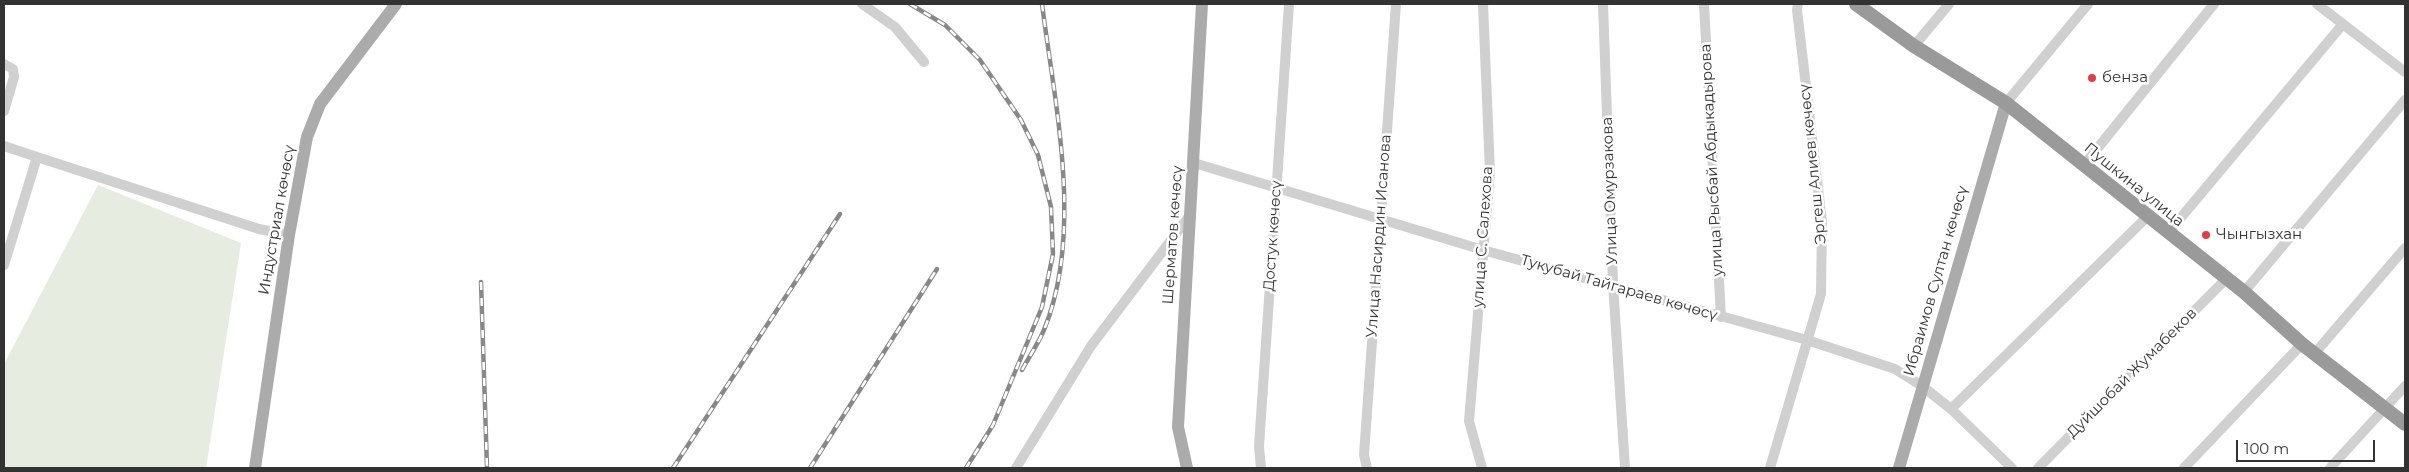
<!DOCTYPE html>
<meta charset="utf-8">
<style>
body{margin:0}
#map{position:relative;width:2409px;height:472px;overflow:hidden;background:#fff;font-family:Montserrat,sans-serif}
canvas{display:block}
.frame{position:absolute;inset:0;border:5px solid #333;pointer-events:none}
.scale{position:absolute;left:2236px;top:440px;width:139px;height:22px;box-sizing:border-box;border:2px solid #333;border-top:0;padding-left:6px;font-size:15px;line-height:18px;white-space:nowrap;color:#333;-webkit-text-stroke:4px #fff;paint-order:stroke}
</style>
<div id="map">
<canvas width="2409" height="472"></canvas>
<div class="frame"></div>
<div class="scale">100 m</div>
</div>
<script>
const context = document.querySelector('canvas').getContext('2d');
context.lineJoin = 'round';
function fillPath(path, color) { context.fillStyle = color; context.fill(path, 'evenodd'); }
function strokePath(path, color, width, dash) { context.strokeStyle = color; context.lineWidth = width; context.lineCap = dash ? 'butt' : 'round'; context.setLineDash(dash || []); context.stroke(path); }
function drawText(font, color, halo, rows, align = 'center') {
  context.font = font + ' Montserrat,sans-serif'; context.lineWidth = 5; context.setLineDash([]); context.textBaseline = 'middle'; context.strokeStyle = halo; context.fillStyle = color; for (const [text, x, y, turn = 0] of rows) {
    context.save(); context.translate(x, y); context.rotate((+turn || 0) * Math.PI / 180); context.textAlign = isNaN(turn) ? turn : align; if (halo) context.strokeText(text, 0, 0); context.fillText(text, 0, 0); context.restore();
  }
}
const green = new Path2D(`
 M98 185 241 243 206 468H4V364Z`);
const minor = new Path2D(`
 M862 4 895 27 924 62
 M1603 4 1613 284 1625 468
 M1704 4 1721 317
 M2317 4 2405 72
 M1914 46 1949 4
 M4 64 13 69 14 77 4 111
 M2006 103 2088 4
 M4 146 37 157
 M1194 163 1483 250 1807 340 1895 369 1922 386 1951 409 2012 468
 M2084 165 2214 4
 M2168 233 2343 24
 M4 265 37 157 259 229 289 235
 M2244 292 2405 100
 M2315 353 2405 248
 M1951 409 2148 216
 M1016 468 1091 346 1190 215
 M1261 468 1259 446 1289 4
 M1367 468 1364 455 1396 4
 M1482 468 1469 421 1490 172 1483 4
 M1770 468 1821 294 1822 222 1797 10 1798 4
 M2038 468 2227 278
 M2184 468 2302 344
 M2330 468 2405 386`);
const major = new Path2D(`
 M255 468 289 235 307 137 320 104 396 4
 M1187 468 1178 427 1202 4
 M1899 468 2006 103`);
const highway = new Path2D(`
 M1856 4 1914 46 2006 103 2244 292 2302 344 2405 424`);
const rail = new Path2D(`
 M910 4 945 25 980 60 1021 120 1038 155 1051 207 1053 254 1042 307 993 425 966 468
 M481 282 487 468
 M1022 370C1029 357 1038 344 1044 330 1084 232 1055 106 1042 4
 M673 468 840 214
 M810 468 937 269`);
const markers = [
 [2092,78,5,"#e63946"],
 [2206,235,5,"#e63946"]
];
const poiNames = [
 ["бенза",2102,78],
 ["Чынгызхан",2216,235]
];
const streetNames = [
 ["улица Рысбай Абдыкадырова",1712,160,-93],
 ["Эргеш Алиев көчөсү",1813,164,-96],
 ["Пушкина улица",2134,185,39],
 ["Улица Омурзакова",1610,191,-92],
 ["Индустриал көчөсү",277,220,-80],
 ["Шерматов көчөсү",1173,235,-86],
 ["Достук көчөсү",1273,236,-86],
 ["Улица Насирдин Исанова",1379,236,-86],
 ["улица С. Салехова",1483,237,-86],
 ["Ибраимов Султан көчөсү",1936,281,-74],
 ["Тукубай Тайгараев көчөсү",1619,288,16],
 ["Дуйшобай Жумабеков",2132,373,-45]
];
fillPath(green, '#e6ecdf');
strokePath(minor, '#d0d0d0', 10);
strokePath(major, '#ababab', 12);
strokePath(highway, '#9a9a9a', 14);
strokePath(rail, '#888', 4.5);
strokePath(rail, '#fff', 2.5, [8]);
for (const [x, y, r, color] of markers) { const dot = new Path2D(); dot.arc(x, y, r, 0, 2 * Math.PI); context.fillStyle = color; context.fill(dot); strokePath(dot, '#fff', 2); }
drawText('15px', '#333', '#fff', poiNames, 'left');
drawText('15px', '#333', '#fff', streetNames);
</script>
